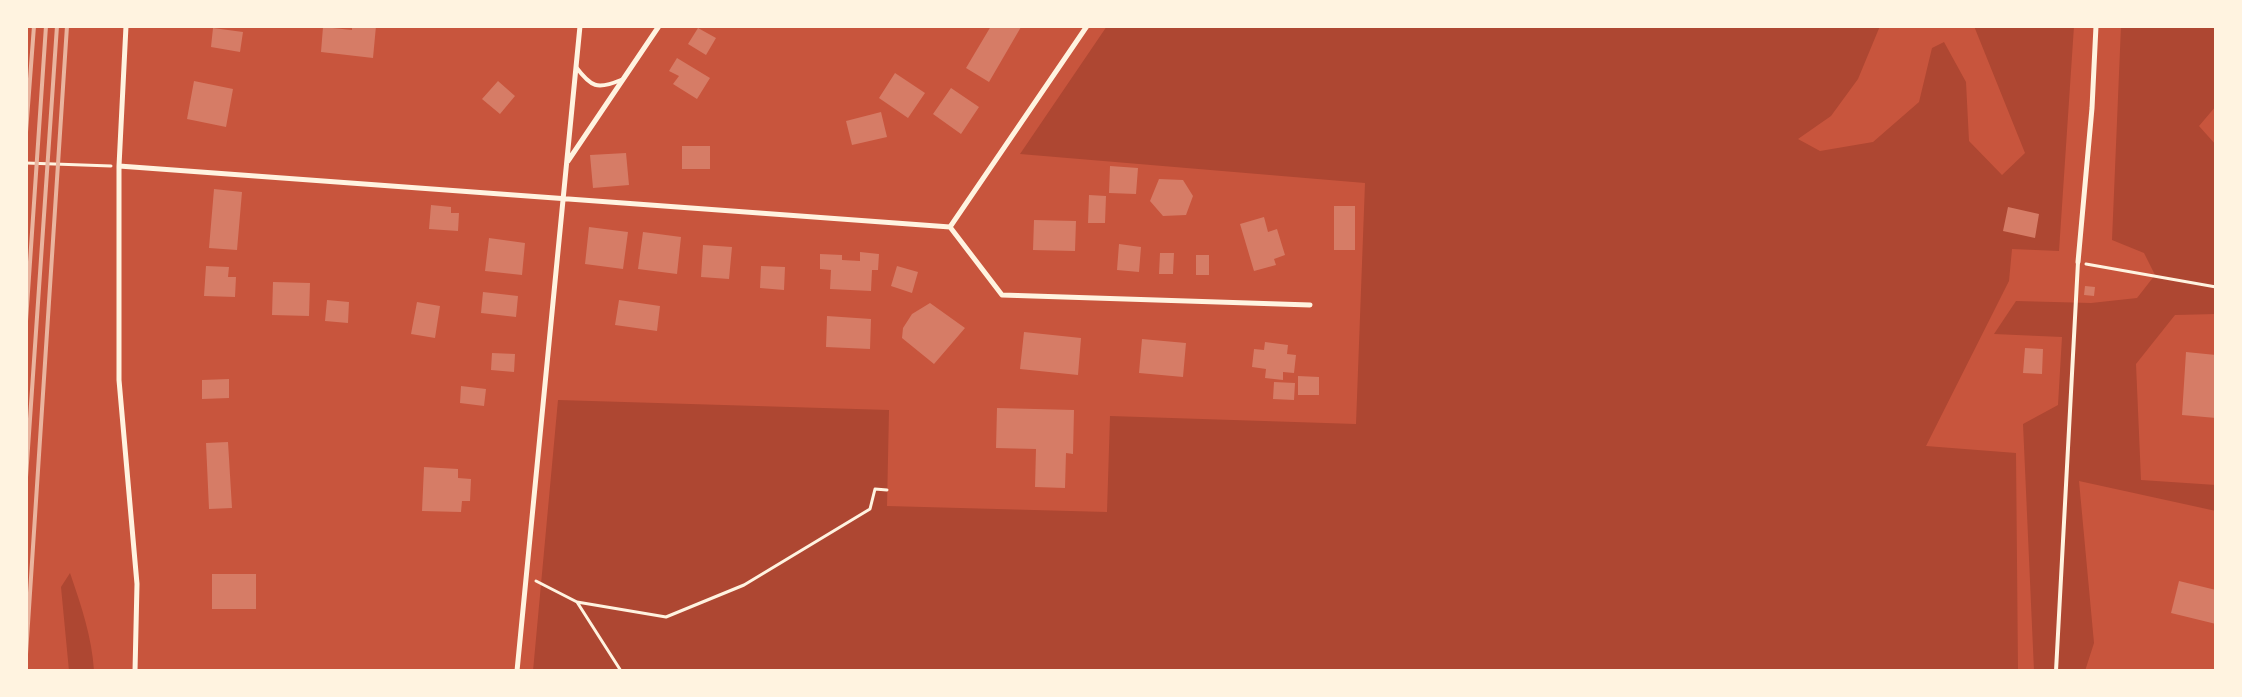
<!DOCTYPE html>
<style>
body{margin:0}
#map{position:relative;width:2242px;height:697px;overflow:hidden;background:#c8553d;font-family:"Fira Sans",sans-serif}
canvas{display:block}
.frame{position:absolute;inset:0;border:28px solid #fff3e0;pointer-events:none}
</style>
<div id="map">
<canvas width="2242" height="697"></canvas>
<div class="frame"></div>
</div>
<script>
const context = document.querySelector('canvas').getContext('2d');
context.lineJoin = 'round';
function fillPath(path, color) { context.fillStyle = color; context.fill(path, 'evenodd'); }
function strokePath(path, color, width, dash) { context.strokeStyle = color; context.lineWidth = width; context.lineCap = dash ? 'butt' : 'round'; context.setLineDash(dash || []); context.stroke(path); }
const green = new Path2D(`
 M1107 26H1880L1858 79 1831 116 1798 139 1820 151 1873 142 1919 102 1932 48 1944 42 1966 82 1969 141 2002 175 2025 153 1974 26H2074L2059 251 2012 249 2009 281 1926 446 2016 453 2018 671H533L558 400 889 410 887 506 1107 512 1110 416 1356 424 1365 183 1020 154Z
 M2121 26H2216V106L2199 126 2216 145V314L2175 315 2136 364 2141 480 2216 485V511L2079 481 2094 643 2085 671H2034L2023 424 2058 405 2062 337 1994 334 2016 301 2091 303 2137 298 2155 275 2144 253 2112 240Z
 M70 573C81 605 92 637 94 671H69L61 587Z`);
const building = new Path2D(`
 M352 26H376L373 58 321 52 323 27 352 30Z
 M991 26 1021 27 989 82 966 68Z
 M213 28 243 32 240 52 211 47Z
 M698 28 716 38 706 55 688 44Z
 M677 58 710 78 697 99 673 84 679 76 669 71Z
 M895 73 925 93 908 118 879 98Z
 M194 81 233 89 226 127 187 119Z
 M498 81 515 96 500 114 482 99Z
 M951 88 979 107 961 134 933 114Z
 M881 112 887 137 852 145 846 121Z
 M682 146H710V169H682Z
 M626 153 629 185 593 188 590 155Z
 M1110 166 1138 168 1136 194 1109 193Z
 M1159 179 1183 180 1193 196 1186 215 1163 216 1150 201Z
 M214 189 242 192 237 250 209 248Z
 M1089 195 1106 196 1105 223H1088Z
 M431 205 451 207V213H459L458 231 429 229Z
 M1334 206H1355V250H1334Z
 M2008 207 2039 214 2035 238 2003 231Z
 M1264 217 1268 232 1277 229 1285 255 1274 259 1276 265 1254 271 1240 224Z
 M1034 220 1076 221 1075 251 1033 250Z
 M589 227 628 232 623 269 585 264Z
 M643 232 681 237 677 274 638 269Z
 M489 238 525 243 522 275 485 271Z
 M1119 244 1141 247 1139 272 1117 270Z
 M703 245 732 247 729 279 701 277Z
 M860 252 879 254 878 270H872L871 291 830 289 831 270 820 269V254L842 255V260L860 261Z
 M1160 253H1174L1173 274H1159Z
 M1196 255H1209V275H1196Z
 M206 266 229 267 228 277H236L235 297 204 296Z
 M761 266 785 267 784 290 760 288Z
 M897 266 918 272 912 293 891 286Z
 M273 282 310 283 309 316 272 315Z
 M2085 286 2095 287 2094 296 2084 295Z
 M483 292 518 296 516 317 481 313Z
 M327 300 349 302 348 323 325 321Z
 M619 300 660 306 657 331 615 325Z
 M417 302 440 306 435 338 411 334Z
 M930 303 965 328 934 364 902 338 903 328 912 314Z
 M827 316 871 319 870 349 826 347Z
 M1024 332 1081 338 1078 375 1020 369Z
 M1142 339 1186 343 1183 377 1139 373Z
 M1265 342 1288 345 1287 354 1296 355 1294 373 1283 372V380L1265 378 1266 369 1252 367 1254 349 1264 350Z
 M2025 348 2043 349 2042 374 2023 373Z
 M2186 352 2216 355V418L2182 415Z
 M492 353 515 354 514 372 491 370Z
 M1298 376 1319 377V395H1298Z
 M229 379V398L202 399V380Z
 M1274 382 1295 383 1294 400 1273 399Z
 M461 386 486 389 484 406 460 403Z
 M997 408 1074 410 1073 454 1066 453 1065 488 1035 487 1036 449 996 448Z
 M228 442 232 508 209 509 206 443Z
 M424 467 458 469V478L471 479 470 501H462L461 512 422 511Z
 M212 574H256V609H212Z
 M2179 581 2216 590V624L2171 613Z`);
const path = new Path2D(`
 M26 163 111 166
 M2086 264 2216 287
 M536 581 577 602 621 671
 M577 602 666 617 744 585 870 509 875 489 887 490`);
const service = new Path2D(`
 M576 67C591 87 597 90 621 80
 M2056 671 2078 262`);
const minor = new Path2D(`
 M126 26 119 166V380L137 584 135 671
 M568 161 659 26
 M119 166 950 227 1002 295 1310 305
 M950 227 1087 26
 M2078 262 2092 108 2096 26
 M517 671 580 26`);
const rail = new Path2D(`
 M26 132 34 26
 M26 321 46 26
 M26 477 57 26
 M26 654 67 26`);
fillPath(green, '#ae4732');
fillPath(building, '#d67c66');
strokePath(path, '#fff3e0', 3);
strokePath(service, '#fff3e0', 4);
strokePath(minor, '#fff3e0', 5);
strokePath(rail, '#e9b49f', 4);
</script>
